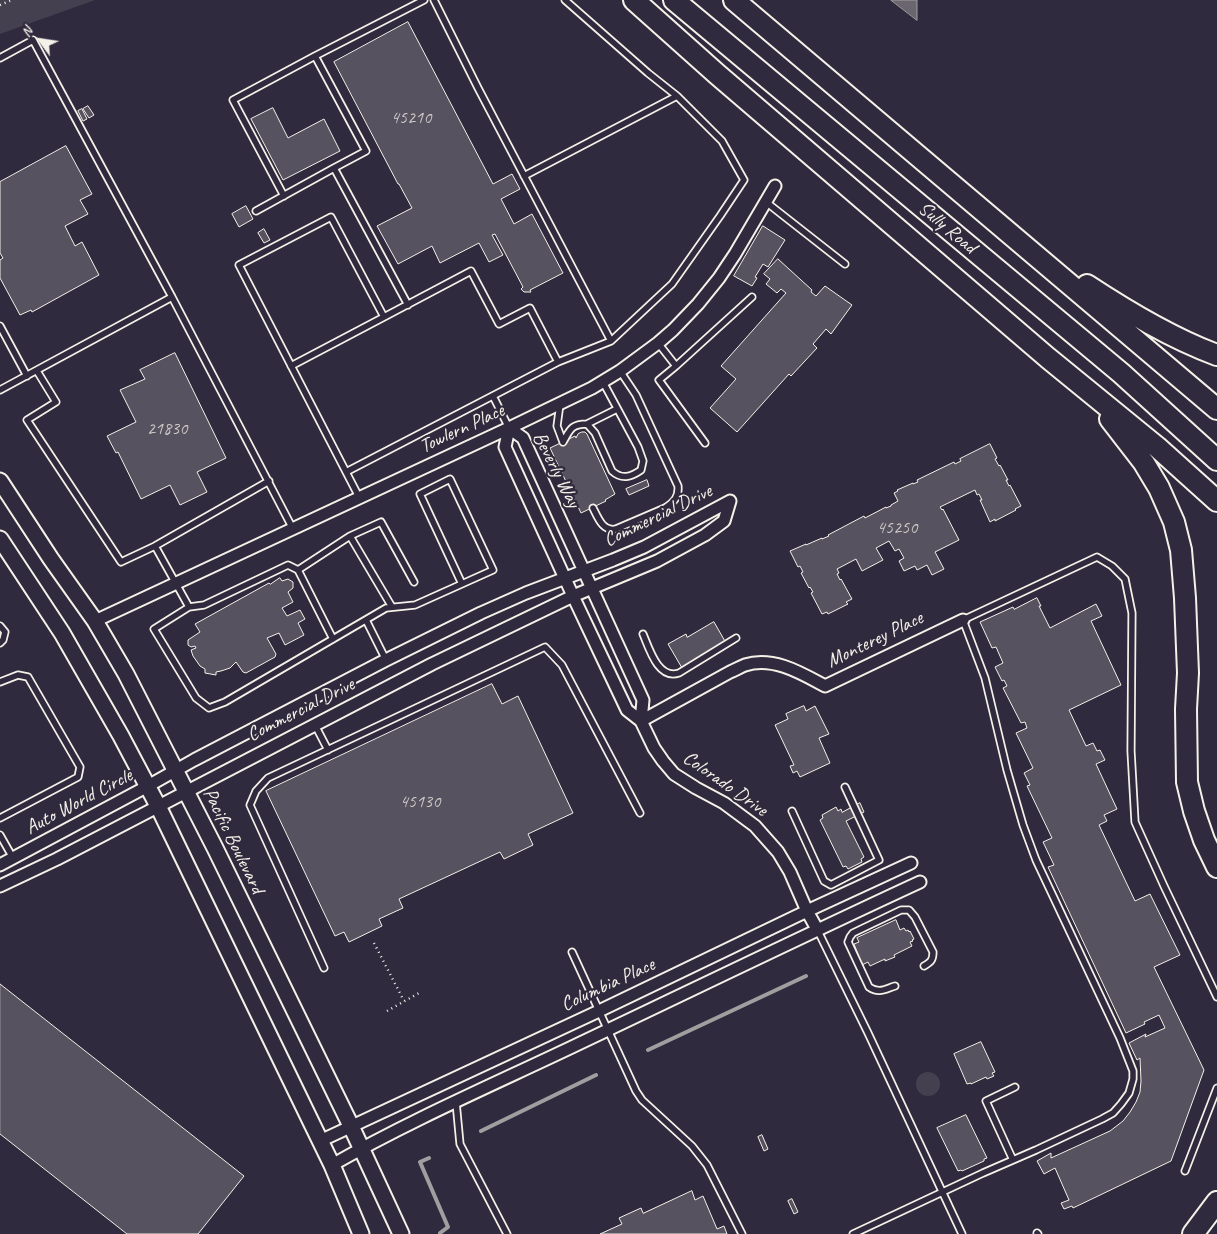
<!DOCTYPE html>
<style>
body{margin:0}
#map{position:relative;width:1217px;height:1234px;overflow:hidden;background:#2f2a3d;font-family:Caveat,sans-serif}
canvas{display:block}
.north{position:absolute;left:15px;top:15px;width:50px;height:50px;-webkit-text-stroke:4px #2f2a3d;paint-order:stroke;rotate:301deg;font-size:14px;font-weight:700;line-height:20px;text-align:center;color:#f4f1e8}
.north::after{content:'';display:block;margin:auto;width:18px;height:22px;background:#f4f1e8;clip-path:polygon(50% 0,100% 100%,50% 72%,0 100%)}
</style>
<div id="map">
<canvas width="1217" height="1234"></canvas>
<div class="north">N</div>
</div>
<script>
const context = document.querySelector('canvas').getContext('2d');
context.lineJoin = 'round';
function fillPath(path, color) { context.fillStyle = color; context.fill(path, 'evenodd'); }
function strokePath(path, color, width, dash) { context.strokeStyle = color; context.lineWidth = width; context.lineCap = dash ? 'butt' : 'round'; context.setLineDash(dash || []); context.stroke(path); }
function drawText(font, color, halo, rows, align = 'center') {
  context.font = font + ' Caveat,sans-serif'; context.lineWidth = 4.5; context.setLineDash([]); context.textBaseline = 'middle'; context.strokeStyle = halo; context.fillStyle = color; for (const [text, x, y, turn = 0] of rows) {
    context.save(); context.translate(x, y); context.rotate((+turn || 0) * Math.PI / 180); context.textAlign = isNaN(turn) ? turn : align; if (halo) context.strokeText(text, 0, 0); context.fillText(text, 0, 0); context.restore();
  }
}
const green = new Path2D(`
 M0 0H95L0 34Z
 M916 1084a12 12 0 1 1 24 0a12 12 0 1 1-24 0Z`);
const water = new Path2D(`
 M891 0H917V20Z`);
const stream = new Path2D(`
 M648 1050 806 976
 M481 1131 596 1075
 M429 1158 420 1162 448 1227 440 1233`);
const building = new Path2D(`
 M408 22 493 184 512 174 520 189 501 199 514 224 532 214 563 273 530 290 531 292H524L521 289 523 287 495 234 492 235 503 255 489 262 479 243 440 263 432 246 398 264 377 226 412 208 399 184H398L334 62Z
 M88 106 94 115 89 118 83 109Z
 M273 108 288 138 324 119 340 151 283 180 251 119Z
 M82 109 87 119 83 121 78 111Z
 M66 146 92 194 80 200 88 214 65 226 75 246 82 242 99 275 32 312 31 310 20 315 0 278V260L3 258 0 253V182Z
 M246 206 253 219 239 227 232 214Z
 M763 226 785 240 768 267 763 264 755 277 757 278 752 286 734 276Z
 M264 229 270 240 264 243 258 233Z
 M778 259 812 290 811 292 816 296 825 286 852 305 831 334 826 329 813 344 817 348 791 376 789 374 737 432 710 408 736 379 721 366 786 293 781 289 777 293 766 284 770 279 764 274Z
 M175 353 226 458 197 472 207 492 180 505 170 485 141 499 118 452 116 453 107 436 136 422 120 390 145 379 140 370Z
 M582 432H585L587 434 615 494 605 500 606 501 581 513 550 448 575 436 576 438 578 434Z
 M990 444 997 458 995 459 999 466 1000 465 1008 480H1006L1009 486 1010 485 1021 506 1015 509 1016 510 995 521V519L990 522 980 500H982L979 494 977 495 975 490 940 507 942 510 943 509 959 540 935 552 944 569 932 575 927 565 917 570 915 566 904 571 899 561 904 558 899 549 895 551 889 541 876 548 883 560 862 571 856 559 837 569 839 573 837 574 840 580 841 579 852 599 846 602 848 604 828 614 827 612 822 614 811 593 813 592 810 587 809 588 801 573 803 572 800 566 798 567 790 551 806 544V545L822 538V539L829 536 828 535 864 516 865 518 886 507V508L891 506V505L898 501 894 493 898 491 897 490 913 483V484L918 482 917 480 954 462 955 464 961 461 960 459Z
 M647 480 649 486 629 495 626 489Z
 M280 578 282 581 288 579 293 582V588L288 592 293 602 282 608 287 616 300 610 305 619 298 623 304 635 285 645 279 633 267 638 276 654 275 657 246 673 243 672 236 662 230 668 221 671 216 672V675L205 673V669L200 666 193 656 191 650 196 648 195 646 191 647 188 645V640L200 632 195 624 269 583 270 584Z
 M1037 598 1041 606H1039L1050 628 1096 604 1102 616 1091 621 1121 685 1069 710 1086 746 1093 743 1097 751 1100 750 1105 760 1096 764 1117 809 1104 815 1107 821 1099 825 1135 901 1150 894 1180 955 1154 967 1204 1070 1171 1161 1073 1208 1072 1206 1064 1209 1061 1203 1069 1200 1055 1168 1044 1174 1037 1161 1051 1153V1158L1110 1131 1123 1121 1130 1112 1136 1102 1140 1092 1141 1081 1140 1058 1137 1060 1129 1043 1146 1034 1145 1037 1165 1028 1159 1015 1144 1022 1145 1024 1126 1033 1048 867 1054 865 1043 842 1052 838 1027 786 1030 785 1024 773 1033 768 1016 733 1027 728 1025 722 1021 723 1003 688 1007 686 1004 680 1002 681 995 667 1003 663 996 647 992 648 980 622 1013 607 1014 609Z
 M714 622 726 643 682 668 668 644 686 634 687 637Z
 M492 684 502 704 518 696 573 813 528 834 533 845 504 859 500 852 399 899 403 908 379 919 382 926 349 942 344 932 335 936 266 791Z
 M804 706 806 711 815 706 829 734 819 738 830 763 800 777 797 771 793 773 790 766 794 765 775 725 788 719 786 714Z
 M860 803 864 812 846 821 864 857 861 859 862 862 848 869 846 866 843 867 820 820 823 818 822 815 836 807 838 811 841 809 842 812Z
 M896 920 900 930 904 928 906 931 908 930 909 932 910 931 914 939 912 940 913 941 910 942 912 946 894 955 895 957 885 961V959L870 966 868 962 862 965 854 944 859 942 857 938Z
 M0 984 244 1176 198 1234H127L0 1134Z
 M981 1042 995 1072 992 1073 994 1076 987 1079 986 1077 971 1084V1083L967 1084 954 1054Z
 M966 1115 987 1158 984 1159V1161L962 1171 961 1170 958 1171 937 1128Z
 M762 1135 768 1149 764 1151 758 1137Z
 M692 1191 695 1200 703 1196 717 1229 724 1226 727 1234H600L622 1224 619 1218 641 1208 643 1213Z
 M792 1199 798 1212 794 1214 788 1201Z`);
const path = new Path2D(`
 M0 5 12 0
 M374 943 404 1001
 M387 1011 419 993`);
const service = new Path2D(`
 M434 0 478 88 611 341
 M315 56 424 0
 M0 58 33 40 172 297 0 390
 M524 176 677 96
 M284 196 233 100 315 56 366 151 334 168
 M766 202 845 264
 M256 211 334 168 408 305
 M172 297 293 529
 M0 326 27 376
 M658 343 676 366 659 380 705 443
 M558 362 611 341 672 284 720 216 744 180 722 141 677 96 648 73 565 0
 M291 366 384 317
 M676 366 752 297
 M37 371 56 402 27 420 121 562 155 546 269 481
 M493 396 509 428
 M560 404 557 426 563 442
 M587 424 617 409
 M563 442C570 430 571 424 587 424L595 433 612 471C622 480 631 477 641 470L643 461 638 447 603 382
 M346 472 558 362 530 308 499 324 471 271 384 317 331 217 239 265 359 497
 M593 508C598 518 603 532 616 529L665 508C674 502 679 497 678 486L636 395 620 371
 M350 536 381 522 414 582
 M155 546 189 607 154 629 196 698 209 708 225 702 386 608 415 605 493 570 450 479 420 494 462 584
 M298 570 333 639
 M189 607 204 605 288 565 298 570 350 536 392 607
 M366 620 386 660
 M0 626 5 632 3 640 0 643
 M643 634C649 648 658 680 679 673L736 638
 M0 682 18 675 28 677 80 767 78 777 0 818
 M315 725 328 750
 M792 811 824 881 831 885 879 860 845 787
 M0 835 13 858
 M817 929 868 1033 962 1234
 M572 952 636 1091 642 1100 692 1146 707 1165 742 1234
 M324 968 250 805 256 791 268 778 545 647 562 665 640 813
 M895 986C885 989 879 994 869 987L848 942 850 937 853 933 901 910H909L915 917 933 952C933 960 931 962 924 966
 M456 1102 460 1144 507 1234
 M1013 1160 986 1101 1015 1087
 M1185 1171 1217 1088
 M1037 1233 1038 1234
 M853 1234 983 1173 1036 1150 1102 1119 1113 1113 1121 1104 1129 1093 1133 1079V1071L1120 1038 1036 860 1023 825 1007 770 985 678 963 620 1097 557 1112 566 1125 579 1132 613 1131 751 1135 822 1164 886 1217 997`);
const minor = new Path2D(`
 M95 621 509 428 592 388 620 371 658 343 673 330 698 304 719 278 735 254 775 186
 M641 721 643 700 523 438 509 428 505 447 573 596 627 710 641 721 654 748 663 761 674 774 696 788 724 803 755 826 778 852 790 872 807 911 817 929
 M641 721 730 672C735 670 740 667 745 665 773 656 801 673 825 686L963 620
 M0 865 148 786 194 760 386 660 481 613 526 593 613 560 644 547 730 501
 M0 886 57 859 432 664 573 596 657 561 705 535 724 521 730 501
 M320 1141 599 1011 807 911 911 863
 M332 1165C409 1121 492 1085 572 1047 688 992 803 936 920 882`);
const secondary = new Path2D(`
 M0 481 51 559 95 621 126 674 215 848 351 1126 401 1234
 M0 539 62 633 121 736 158 806 313 1126 332 1165 361 1234`);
const motorway = new Path2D(`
 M634 0 718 75 1048 358 1157 447 1217 501
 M674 0 1121 373 1217 460
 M734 0 1217 409
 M1087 285C1128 312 1171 338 1217 355
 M1110 419 1144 463 1159 488 1174 522 1181 550 1185 598 1188 673 1186 709 1187 782 1194 811 1204 840 1217 867
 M1193 1234 1217 1202`);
const numberNames = [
 ["45210",411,118],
 ["21830",167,429],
 ["45250",897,528],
 ["45130",420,802]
];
const streetNames = [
 ["Sully Road",947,228,40],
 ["Towlern Place",462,429,-25],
 ["Beverly Way",556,470,63],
 ["Commercial Drive",658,516,-26],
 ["Monterey Place",875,640,-26],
 ["Commercial Drive",301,710,-27],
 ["Colorado Drive",725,784,35],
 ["Auto World Circle",79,802,-28],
 ["Pacific Boulevard",233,841,64],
 ["Columbia Place",608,985,-25]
];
fillPath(green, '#454050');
fillPath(water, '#6a6670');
strokePath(water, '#a19ea0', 1);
strokePath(stream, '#a19ea0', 4);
fillPath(building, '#56525f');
strokePath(building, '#f4f1e8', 1);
strokePath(service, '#f4f1e8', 9);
strokePath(minor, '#f4f1e8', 15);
strokePath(secondary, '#f4f1e8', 19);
strokePath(motorway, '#f4f1e8', 24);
strokePath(path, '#f4f1e8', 2.5, [1, 4]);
strokePath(service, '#2f2a3d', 5.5);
strokePath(minor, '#2f2a3d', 11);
strokePath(secondary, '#2f2a3d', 15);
strokePath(motorway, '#2f2a3d', 20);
drawText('18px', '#ccc9c6', null, numberNames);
drawText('20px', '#f4f1e8', '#2f2a3d', streetNames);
</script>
